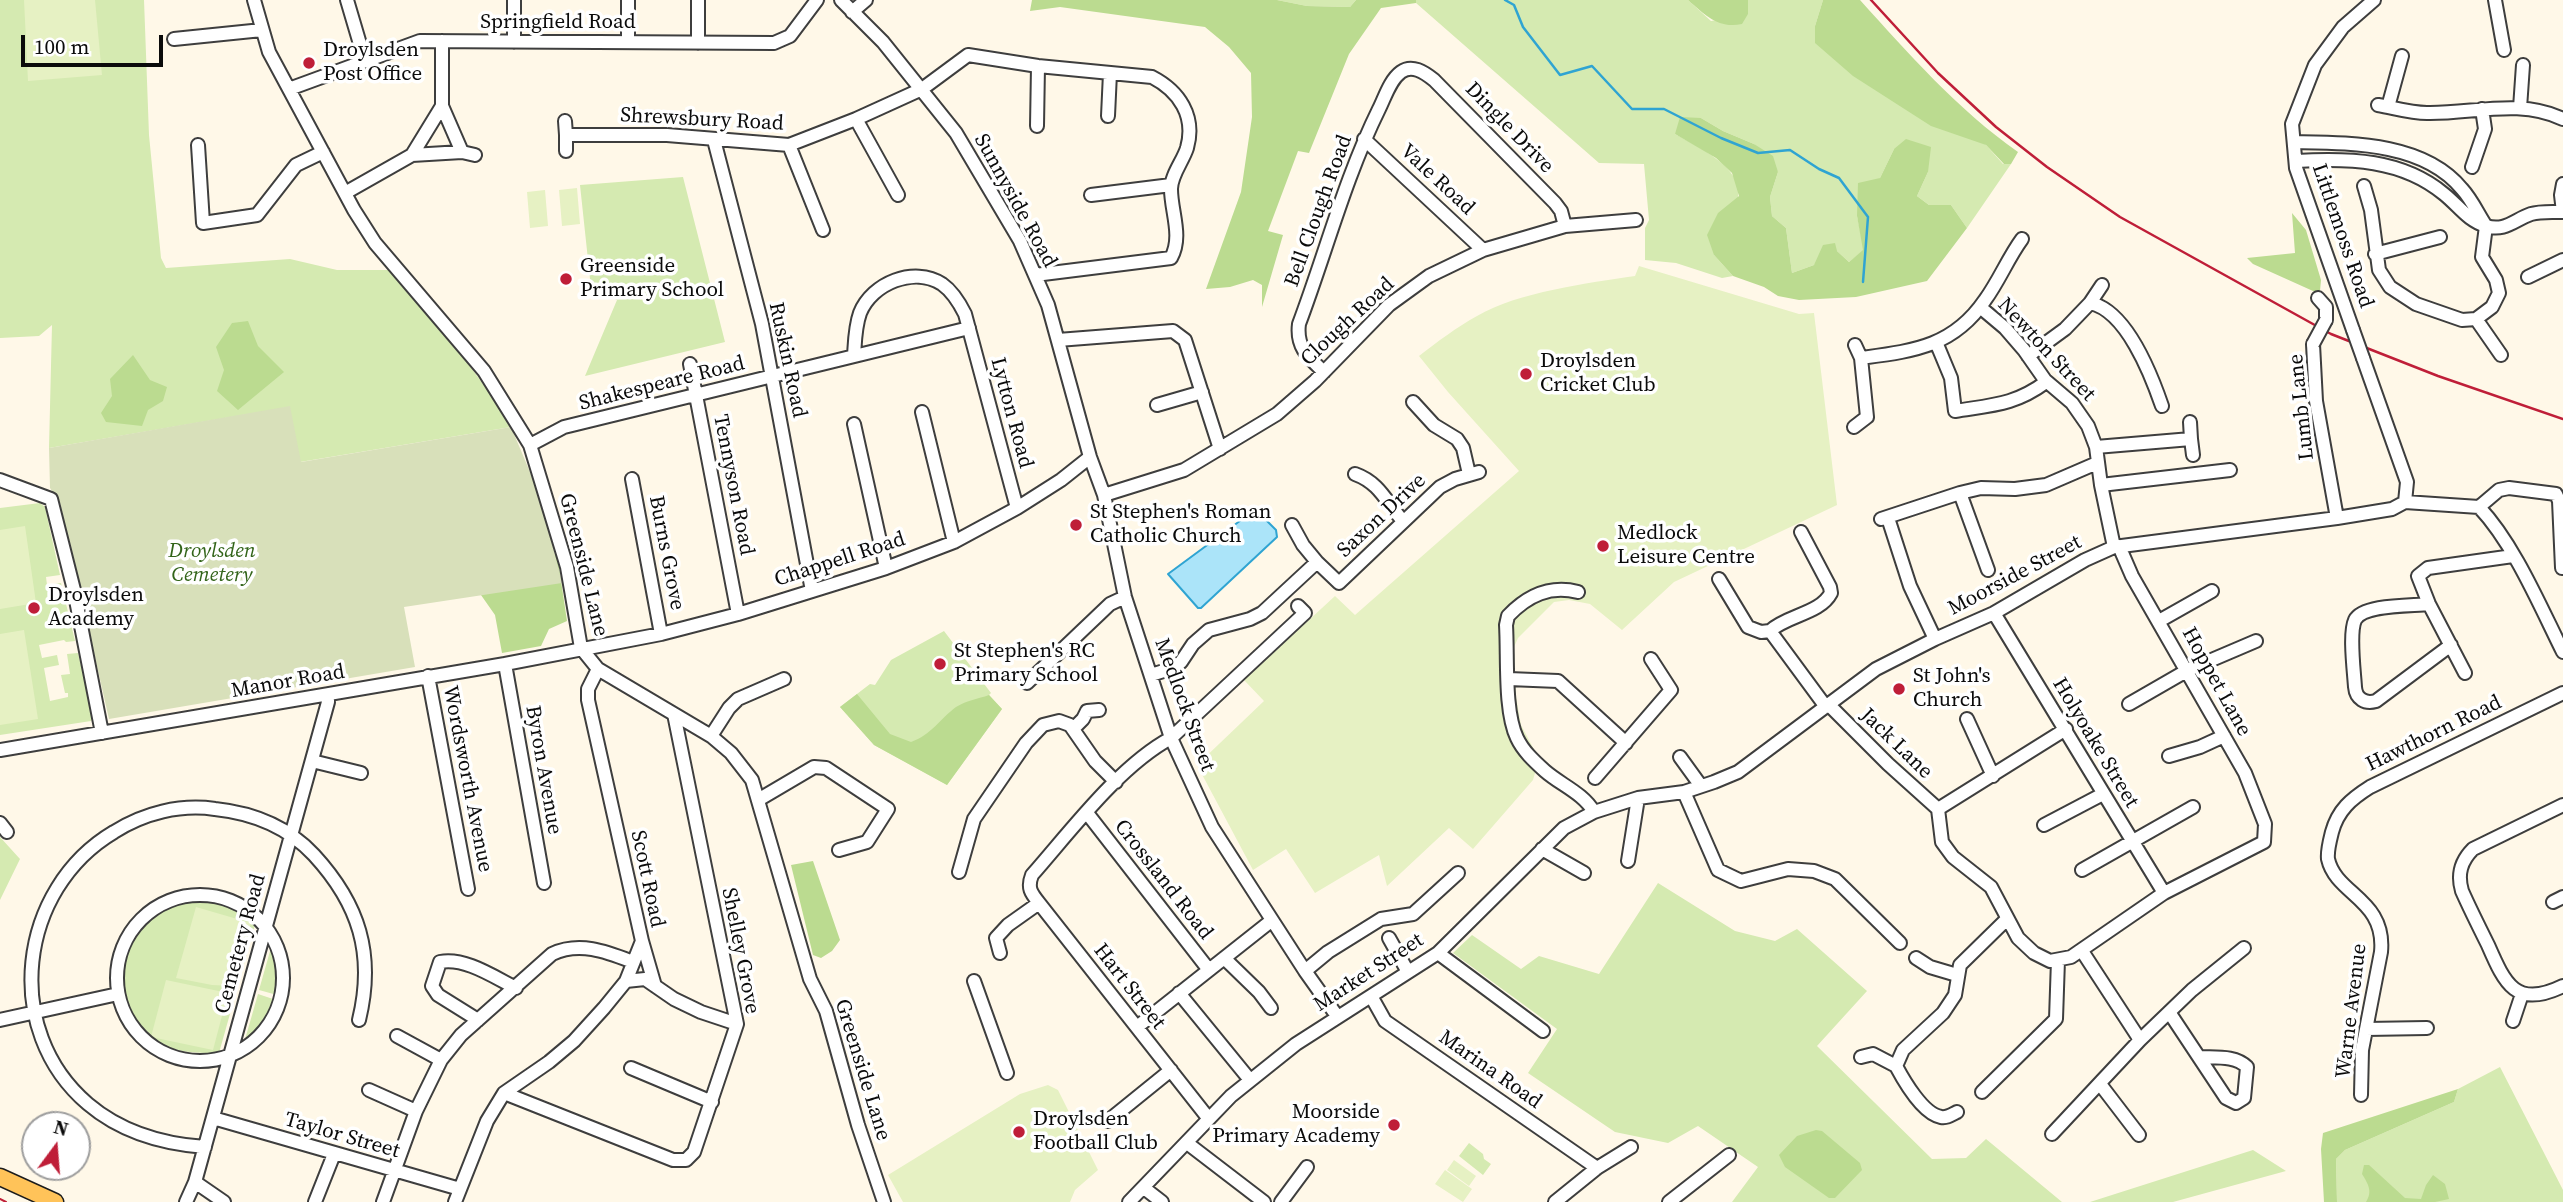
<!DOCTYPE html>
<style>
body{margin:0}
#map{position:relative;width:2563px;height:1202px;overflow:hidden;background:#fff8e8;font-family:"Source Serif 4",serif}
canvas{display:block}
.north{position:absolute;left:21px;top:1111px;width:70px;height:70px;box-sizing:border-box;background:#fff;border:2px solid #9d9d9d;border-radius:50%;rotate:16deg;font-size:19px;font-weight:700;line-height:28px;text-align:center;color:#0b0b0b}
.north::after{content:'';display:block;margin:auto;width:24px;height:32px;background:#bf1e38;clip-path:polygon(50% 0,100% 100%,50% 72%,0 100%)}
.scale{position:absolute;left:21px;top:35px;width:142px;height:32px;box-sizing:border-box;border:4px solid #0b0b0b;border-top:0;padding-left:9px;font-size:21px;line-height:24px;white-space:nowrap;color:#0b0b0b;-webkit-text-stroke:5px #fff;paint-order:stroke}
</style>
<div id="map">
<canvas width="2563" height="1202"></canvas>
<div class="north">N</div>
<div class="scale">100 m</div>
</div>
<script>
const context = document.querySelector('canvas').getContext('2d');
context.lineJoin = 'round';
function fillPath(path, color) { context.fillStyle = color; context.fill(path, 'evenodd'); }
function strokePath(path, color, width, dash) { context.strokeStyle = color; context.lineWidth = width; context.lineCap = dash ? 'butt' : 'round'; context.setLineDash(dash || []); context.stroke(path); }
function drawText(font, color, halo, rows, align = 'center') {
  context.font = font + ' "Source Serif 4",serif'; context.lineWidth = 7; context.setLineDash([]); context.textBaseline = 'middle'; context.strokeStyle = halo; context.fillStyle = color; for (const [text, x, y, turn = 0] of rows) {
    context.save(); context.translate(x, y); context.rotate((+turn || 0) * Math.PI / 180); context.textAlign = isNaN(turn) ? turn : align; if (halo) context.strokeText(text, 0, 0); context.fillText(text, 0, 0); context.restore();
  }
}
const green = new Path2D(`
 M0 0H144L149 135 161 258 166 268 290 259 337 270H389C435 321 475 367 511 427L300 462 289 407 49 448 52 325 39 336 0 338Z
 M1277 0H1356L1350 7 1307 6Z
 M1416 0H1688L1711 21 1748 14V0H1823L1815 26 1986 145 2003 164H2011L1967 228 1951 205H1929L1917 196 1928 172 1894 149 1880 178 1857 216 1864 250 1849 262 1837 251 1814 265 1792 273 1786 228 1772 216 1770 197 1778 172 1754 144 1723 131 1701 118 1675 134C1696 146 1744 167 1738 198 1734 217 1722 237 1714 255L1733 276 1722 278 1676 263 1645 260V228L1649 220 1644 164 1599 163 1416 3Z
 M683 177 725 342 585 376 617 300 591 288 580 185Z
 M40 503 45 507 60 575 46 577 47 585 61 583 75 641 66 642 64 640 39 645 42 658 57 655 59 665 44 668 50 701 68 697V693H65L61 675 70 674 67 654 78 653 93 716 91 721 0 735V508Z
 M944 631 991 693 989 695 1002 709 947 785 874 745 840 707 870 684 875 685 891 660Z
 M0 837 20 859 0 900Z
 M1658 883 1735 931 1775 941 1797 929 1867 991 1817 1046 1932 1159 1966 1158 1986 1139 2062 1202H1732L1758 1167 1698 1126 1668 1143 1615 1132 1528 1073 1557 1029 1453 953 1472 935 1521 969 1539 956 1599 974Z
 M194 899C217 899 238 909 255 925L219 1053C195 1053 172 1053 152 1039 138 1030 130 1015 125 1000 110 950 146 908 194 899Z
 M272 944 279 972 277 995 259 990Z
 M258 994 276 1000 265 1022 244 1043Z
 M2500 1067 2563 1190V1202H2337L2336 1159 2345 1150 2454 1102 2458 1089Z
 M1469 1143 1483 1154 1484 1159 1491 1164 1483 1175 1459 1156Z
 M2253 1150 2286 1171 2173 1202H2090Z`);
const forest = new Path2D(`
 M1032 0H1277L1307 6 1350 7 1356 0H1416V3L1381 8 1349 54 1309 153 1298 151 1268 231 1283 235 1262 307V285L1253 280 1230 287 1206 289 1241 192 1252 117 1251 73 1229 47 1205 27 1060 7 1030 11Z
 M1688 0H1748V14L1742 24C1718 29 1705 15 1688 0Z
 M1823 0H1860C1909 54 1957 109 2018 152L2011 164H2004L1986 145 1931 126 1853 76 1815 43V26Z
 M1680 117 1701 118 1723 131 1754 144 1773 156 1778 172 1770 197 1772 216 1786 228 1792 273 1814 265 1823 245 1835 243 1837 251 1849 262 1863 250 1857 216 1858 183 1880 178 1894 149 1906 139 1931 147 1928 172 1917 196 1929 205H1951L1967 228 1927 281 1856 297 1799 300 1778 296 1764 287 1733 276 1714 255 1707 235 1718 213 1739 196 1732 173 1716 158 1675 134Z
 M2292 213 2306 230 2321 280 2320 291H2313L2253 264 2247 258 2295 253Z
 M248 321 258 346 284 372 238 410 217 391 224 370 216 347 232 323Z
 M133 355 150 380 167 387 163 401 148 410 142 426 106 422 101 413 112 396 110 379Z
 M557 554 567 621 549 629 541 646 502 653 495 615 481 595Z
 M857 694 890 734 911 742C931 735 940 719 956 707 967 700 978 699 989 695L1002 709 947 785 874 745 840 707Z
 M813 861 840 940 832 951 821 958 813 955 791 865Z
 M2458 1089 2454 1102 2345 1150 2336 1159 2337 1202H2324L2321 1149 2323 1133Z
 M1816 1130 1822 1131 1860 1163 1862 1170 1835 1198H1829L1785 1167 1779 1155 1797 1136Z
 M2364 1165H2369L2405 1198 2421 1199 2426 1185 2433 1175 2445 1184 2449 1199 2435 1202H2366C2373 1191 2368 1184 2362 1174Z`);
const cemetery = new Path2D(`
 M290 406 301 462 511 427 541 498 562 583 404 607 415 667 109 719 60 503 50 488 49 448Z`);
const pitch = new Path2D(`
 M24 0H95L102 75 28 81Z
 M577 188 580 224 562 226 559 190Z
 M545 190 548 226 530 228 527 192Z
 M1639 266 1799 314 1814 313 1837 505 1674 582 1622 630 1590 604 1569 600 1554 602 1518 638 1514 647 1516 697 1521 725 1539 759 1533 780 1473 849 1449 828 1387 886 1379 855 1315 893 1286 849 1253 870 1197 765 1264 701 1244 680 1335 596 1355 615 1519 471 1448 392 1419 356C1437 342 1457 327 1477 316 1518 292 1588 283 1635 276Z
 M25 526 36 603 0 609V530Z
 M24 630 38 719 0 725V634Z
 M196 907 251 923 233 986 212 985 176 978Z
 M166 980 228 993 213 1050 151 1037Z
 M1048 1085 1058 1090 1098 1170 1075 1190 1070 1202H903L888 1175 1020 1094Z
 M1454 1160 1476 1176 1469 1186 1447 1170Z
 M1445 1170 1472 1189 1463 1202 1435 1184Z`);
const water = new Path2D(`
 M1252 512H1258L1276 530 1277 537 1201 608H1198L1168 574Z`);
const stream = new Path2D(`
 M1505 0 1514 5 1523 27 1560 75 1592 66 1632 109H1664L1721 138 1758 153 1790 150 1819 169 1839 178 1868 217 1863 282`);
const minor = new Path2D(`
 M254 0 269 52 354 210 375 243 484 371 530 445 567 567 581 648 598 669 711 736 731 753 752 780 810 979 826 1011 858 1125 884 1202
 M347 0 365 61
 M841 0 883 42 956 133 1020 241 1048 305 1090 457 1104 495 1125 597 1171 738 1212 827 1305 971 1337 1016
 M2495 0 2504 50
 M852 12 866 0
 M174 39 262 30
 M442 41V106L462 152
 M514 42V0
 M628 42V0
 M698 43V0
 M289 89 420 41 774 43 790 36 817 0
 M2378 105C2395 108 2410 113 2427 113 2473 114 2519 98 2563 119
 M2388 107 2402 56
 M2520 108 2523 65
 M1108 116 1110 73
 M856 119 898 195
 M565 121 566 135H667L789 145 856 119 922 89 968 55 1038 66 1152 77C1179 91 1196 116 1187 148 1183 161 1171 175 1171 189 1171 212 1183 236 1171 258L1035 275
 M1037 126 1038 66
 M1364 139 1483 250
 M714 140 762 324 812 591
 M2295 142C2350 143 2424 142 2462 189 2472 200 2478 214 2486 226
 M198 145 203 223 257 215 296 165 323 152
 M789 145 823 230
 M566 151V135
 M412 155 442 106
 M2296 161C2349 158 2402 159 2444 194 2459 206 2467 220 2486 226 2505 232 2514 220 2531 214 2540 211 2553 212 2563 212
 M2472 167 2485 129 2482 109
 M2563 184 2561 195 2563 212
 M2364 186 2371 210 2379 270 2390 287 2416 304 2462 320 2476 319 2492 307 2499 293 2496 280 2482 257 2486 226
 M345 193 412 155 462 152 475 155
 M1091 195 1171 185
 M2375 254 2440 237
 M2528 277 2563 260
 M2318 298 2326 307V320
 M2090 303 2102 285
 M1980 307 2005 328 2024 350 2045 380 2072 403 2088 426 2096 447 2101 485 2114 547
 M2476 319 2501 355
 M2353 330 2296 168 2292 124 2315 65 2343 27 2374 0
 M1058 340 1173 331 1185 340 1220 449
 M1936 342 1951 378 1955 411C1992 405 2015 405 2046 382
 M2313 344 2316 401 2337 518
 M854 356C855 341 855 327 860 313 872 283 914 266 942 284 952 291 960 304 965 314L1017 508
 M2028 356 2065 329 2090 303C2126 310 2151 374 2162 406
 M1861 358C1913 351 1953 347 1985 300 1999 281 2008 258 2022 239
 M2363 358 2407 482 2405 502
 M690 364 738 614
 M1324 372C1308 357 1296 347 1299 324 1326 252 1345 178 1379 109 1385 97 1390 80 1401 72 1412 64 1424 72 1434 80L1555 203 1561 211 1565 226
 M1413 402 1434 425 1457 439 1463 448 1469 474
 M1157 405 1202 392
 M922 412 954 542
 M854 424 886 568
 M1854 427 1867 417 1861 358 1855 345
 M2191 439 2193 455
 M530 445 564 427 969 328
 M2096 447 2191 439 2190 422
 M1355 474C1380 483 1386 502 1403 521
 M632 479 661 634
 M0 480 51 499 74 590 102 733
 M2101 485 2230 470
 M1960 493 1988 570
 M1104 495 1184 470 1277 414 1315 381 1389 305 1429 276 1483 250 1565 226 1636 220
 M2405 502 2479 507C2514 544 2540 606 2563 652
 M2479 507 2499 490 2509 488 2556 494 2559 501 2562 568
 M1888 518 1910 586 1935 639
 M1881 519 1960 493 1981 488 2015 489 2046 485 2097 463
 M1292 525 1303 545 1317 562
 M1719 579 1748 627 1761 632 1770 631 1826 707
 M1578 592C1550 585 1528 595 1508 616L1506 625C1508 657 1504 711 1517 738 1523 751 1534 761 1545 771 1561 785 1583 793 1594 812
 M2429 604C2412 606 2363 604 2355 620 2349 633 2354 671 2355 687 2356 699 2365 704 2376 701L2451 645
 M1994 613 2164 893
 M2159 621 2212 591
 M1770 631C1787 615 1820 614 1831 593L1830 587 1801 532
 M505 664 544 883
 M2465 673 2429 604 2418 576 2428 568 2513 556
 M1151 675 1173 668 1181 662 1193 644 1209 630 1250 619 1262 613 1317 562 1339 583 1440 487 1455 479 1479 472
 M428 676 468 889
 M1509 679 1558 681 1626 743
 M1027 683 1110 604 1125 597
 M2129 704 2188 670 2256 641
 M1829 705 1888 764 1938 809
 M1967 719 1993 776
 M1074 728 1083 719 1087 711 1099 710
 M711 736 729 708 738 699 784 679
 M0 750 505 664 661 634 738 614 886 568 954 542 1017 508 1061 480 1090 457
 M2169 756 2200 747 2224 736
 M1680 757 1701 786
 M312 761 361 773
 M1595 778 1671 690 1651 659
 M1684 792 1718 870 1741 881 1788 869 1814 871 1835 879 1900 943
 M758 800 814 767 826 768 888 809 867 842 839 850
 M2563 805 2473 849C2461 861 2457 874 2462 891 2470 909 2479 927 2488 945 2505 984 2516 1009 2563 986
 M1938 809 1942 842 1953 857 1991 887 2018 938 2034 953 2050 961 2071 957 2164 893 2264 842 2265 824 2245 773 2132 576 2119 546
 M1938 809 2066 729
 M1087 813 1209 970
 M0 823 7 832
 M2044 825 2103 794
 M1542 849 1584 873
 M1628 861 1638 798
 M2082 870 2193 807
 M959 872 974 819 1026 743 1043 725 1059 721 1070 725 1095 761 1116 782
 M117 978a83 83 0 1 1 166 0a83 83 0 1 1-166 0Z
 M2553 902 2563 897
 M1389 938 1408 972
 M642 941 655 986
 M2082 951 2140 1040
 M1000 953 996 938 1008 925 1039 903
 M1438 953 1543 1031
 M1224 958 1259 992 1271 1008
 M1916 958 1930 967 1957 975
 M1305 971 1328 952 1381 919 1413 914 1458 873
 M626 981 645 979 674 999 701 1012 737 1024
 M974 981 1007 1073
 M1179 993 1250 1080
 M1371 996 1385 1021 1597 1168
 M2169 1012 2226 1098 2236 1103 2244 1098 2247 1067C2235 1055 2215 1058 2199 1057
 M0 1020 118 994
 M478 1020 438 995 432 986 440 962C465 957 494 977 516 988
 M2513 1021 2522 994
 M1137 1027 1271 921
 M2366 1029 2427 1028
 M397 1036 441 1060
 M1861 1057 1873 1054 1896 1066
 M631 1068 712 1102
 M2100 1084 2139 1135
 M369 1090 416 1111
 M1982 1092 2056 1019 2058 960
 M504 1093 673 1160H686L694 1152 737 1024 674 714
 M2361 1095 2362 1050 2381 952C2386 899 2336 895 2328 859 2327 851 2330 840 2332 832 2338 810 2351 799 2370 787L2563 693
 M1957 1112C1951 1115 1947 1118 1941 1117 1923 1114 1904 1081 1896 1066L1903 1050 1943 1013 1955 995 1960 965 2007 919
 M213 1118 460 1189
 M1209 1119 1039 903C1031 893 1027 888 1032 875 1070 832 1119 766 1171 738L1305 613 1298 606
 M1108 1121 1171 1070
 M2052 1134 2140 1040 2192 990 2244 948
 M1187 1143 1264 1202
 M205 1147C162 1144 121 1132 88 1104 1 1030 18 889 114 832 144 813 180 804 215 809 253 813 288 827 314 855 359 904 375 954 359 1020
 M195 1182 224 1202
 M1144 1188 1162 1202
 M186 1202 195 1182 328 702V695
 M315 1202 334 1154
 M383 1202 416 1111 441 1060 461 1035 552 954C580 941 607 952 633 962
 M455 1202 487 1121 504 1093 549 1062 574 1041 604 1008 626 981 642 941 588 700V689L598 669
 M1129 1202 1231 1096 1296 1044 1438 953 1564 828 1594 812 1638 798 1684 792 1714 782 1738 772 1876 669 1935 639 1994 613 2085 560 2114 547 2337 518 2392 509 2405 502
 M1281 1202 1307 1167
 M1555 1202 1597 1168 1631 1147
 M1669 1202 1729 1155`);
const major = new Path2D(`
 M0 1177 55 1202`);
const tram = new Path2D(`
 M0 1199 6 1202`);
const rail = new Path2D(`
 M1871 0 1938 73 1996 127 2047 167 2120 217 2331 334 2438 376 2563 419`);
const minorBridge = new Path2D(`
 M2353 330 2363 358
 M2313 344 2326 320`);
const markers = [
 [309,63,7,"#bf1e38"],
 [566,279,7,"#bf1e38"],
 [1526,374,7,"#bf1e38"],
 [1076,525,7,"#bf1e38"],
 [1603,546,7,"#bf1e38"],
 [34,608,7,"#bf1e38"],
 [940,664,7,"#bf1e38"],
 [1899,689,7,"#bf1e38"],
 [1394,1125,7,"#bf1e38"],
 [1019,1132,7,"#bf1e38"]
];
const streetNames = [
 ["Springfield Road",558,23],
 ["Shrewsbury Road",702,120,3],
 ["Dingle Drive",1509,128,46],
 ["Vale Road",1437,180,43],
 ["Sunnyside Road",1015,201,61],
 ["Bell Clough Road",1319,211,-70],
 ["Littlemoss Road",2342,236,71],
 ["Clough Road",1348,322,-43],
 ["Newton Street",2046,350,47],
 ["Ruskin Road",787,360,78],
 ["Shakespeare Road",662,384,-14],
 ["Lumb Lane",2302,407,-96],
 ["Lytton Road",1011,413,75],
 ["Tennyson Road",733,485,79],
 ["Saxon Drive",1382,516,-43],
 ["Burns Grove",666,553,79],
 ["Chappell Road",840,560,-18],
 ["Greenside Lane",583,565,76],
 ["Moorside Street",2015,576,-28],
 ["Manor Road",288,682,-10],
 ["Hoppet Lane",2216,682,61],
 ["Medlock Street",1184,705,70],
 ["Hawthorn Road",2434,734,-26],
 ["Holyoake Street",2095,743,59],
 ["Jack Lane",1896,744,44],
 ["Byron Avenue",543,770,80],
 ["Wordsworth Avenue",467,779,79],
 ["Scott Road",647,879,78],
 ["Crossland Road",1163,880,52],
 ["Cemetery Road",241,944,-75],
 ["Shelley Grove",740,951,79],
 ["Market Street",1369,973,-33],
 ["Hart Street",1129,987,52],
 ["Warne Avenue",2352,1011,-83],
 ["Greenside Lane",862,1070,73],
 ["Marina Road",1490,1070,35],
 ["Taylor Street",342,1136,16]
];
const poiNames = [
 ["Droylsden",323,51],
 ["Post Office",323,75],
 ["Greenside",580,267],
 ["Primary School",580,291],
 ["Droylsden",1540,362],
 ["Cricket Club",1540,386],
 ["St Stephen's Roman",1090,513],
 ["Catholic Church",1090,537],
 ["Medlock",1617,534],
 ["Leisure Centre",1617,558],
 ["Droylsden",48,596],
 ["Academy",48,620],
 ["St Stephen's RC",954,652],
 ["Primary School",954,676],
 ["St John's",1913,677],
 ["Church",1913,701],
 ["Moorside",1380,1113,"right"],
 ["Primary Academy",1380,1137,"right"],
 ["Droylsden",1033,1120],
 ["Football Club",1033,1144]
];
const parkNames = [
 ["Droylsden",212,552],
 ["Cemetery",212,576]
];
fillPath(green, '#d5eab1');
fillPath(forest, '#bbdb90');
fillPath(cemetery, '#d8e0ba');
fillPath(pitch, '#e6f1c3');
fillPath(water, '#abe4f9');
strokePath(water, '#2fa4d2', 2);
strokePath(stream, '#2fa4d2', 2.5);
strokePath(minor, '#3e3e3e', 16);
strokePath(major, '#1c1c1c', 19);
strokePath(minor, '#fff', 12);
strokePath(major, '#ffc359', 16);
strokePath(tram, '#bf1e38', 2);
strokePath(rail, '#bf1e38', 2.5);
strokePath(minorBridge, '#3e3e3e', 16, []);
strokePath(minorBridge, '#fff', 12);
for (const [x, y, r, color] of markers) { const dot = new Path2D(); dot.arc(x, y, r, 0, 2 * Math.PI); context.fillStyle = color; context.fill(dot); strokePath(dot, '#fff', 2.5); }
drawText('21px', '#0b0b0b', '#fff', streetNames);
drawText('21px', '#0b0b0b', '#fff', poiNames, 'left');
drawText('italic 21px', '#326419', '#fff', parkNames);
</script>
